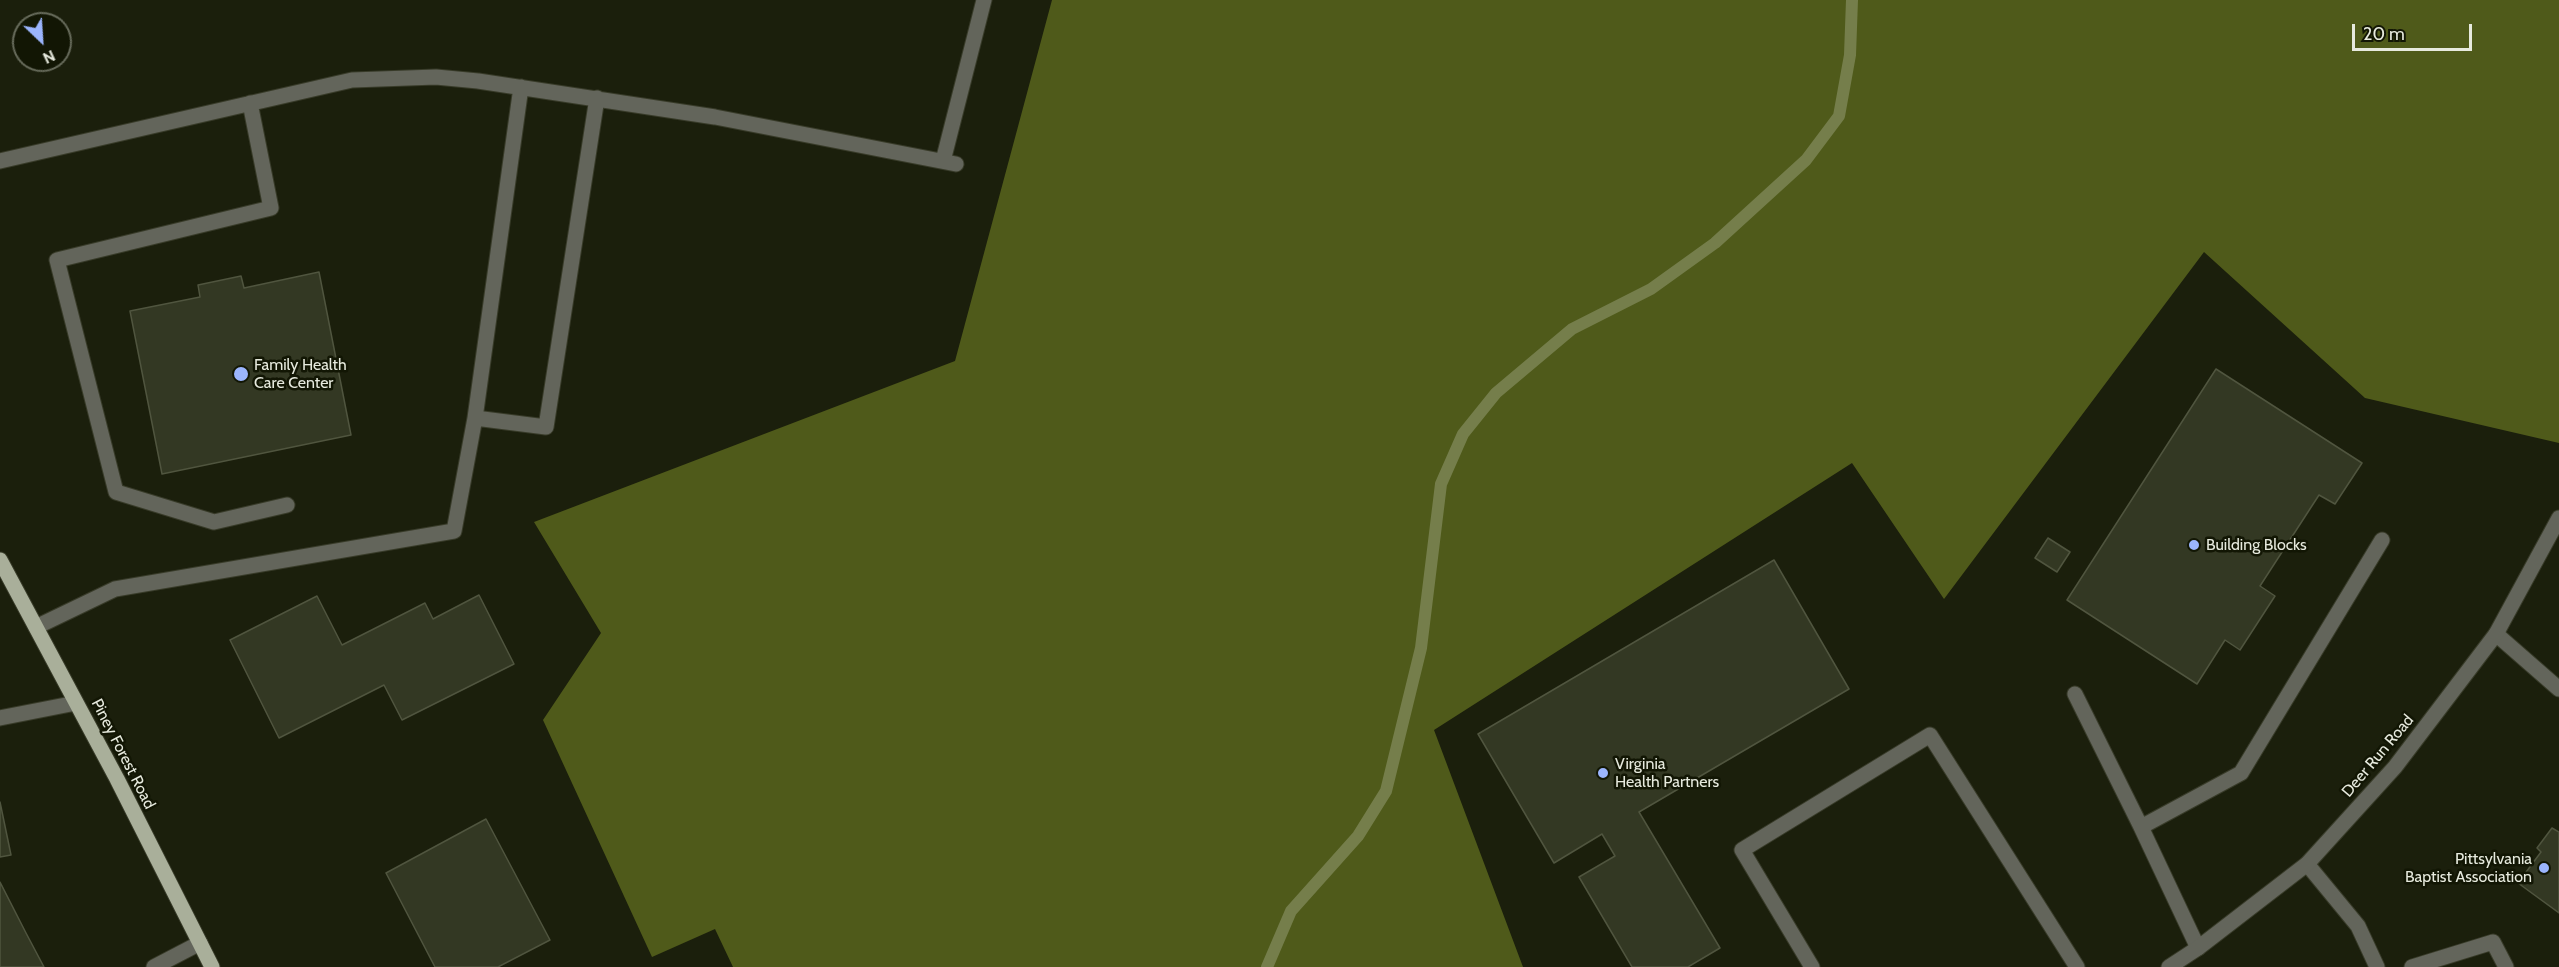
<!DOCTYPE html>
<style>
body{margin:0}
#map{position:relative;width:2559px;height:967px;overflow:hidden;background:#1b1f0c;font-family:Cabin,sans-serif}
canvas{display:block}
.north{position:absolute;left:12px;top:12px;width:60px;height:60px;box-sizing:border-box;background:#121604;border:2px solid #676b5b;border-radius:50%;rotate:155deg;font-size:16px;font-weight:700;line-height:24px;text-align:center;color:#e7eade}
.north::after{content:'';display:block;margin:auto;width:21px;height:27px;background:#9bb5fd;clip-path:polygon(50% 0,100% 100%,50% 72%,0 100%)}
.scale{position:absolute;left:2352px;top:24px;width:120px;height:27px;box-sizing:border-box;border:3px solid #e7eade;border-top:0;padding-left:8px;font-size:18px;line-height:21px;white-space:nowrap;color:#e7eade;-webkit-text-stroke:4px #121604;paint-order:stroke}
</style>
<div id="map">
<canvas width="2559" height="967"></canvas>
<div class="north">N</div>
<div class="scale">20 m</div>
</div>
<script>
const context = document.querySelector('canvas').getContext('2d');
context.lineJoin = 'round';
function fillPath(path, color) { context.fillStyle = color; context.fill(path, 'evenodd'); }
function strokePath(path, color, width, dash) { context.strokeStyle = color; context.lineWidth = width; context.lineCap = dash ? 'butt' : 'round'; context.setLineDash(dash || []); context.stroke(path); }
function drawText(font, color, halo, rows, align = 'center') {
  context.font = font + ' Cabin,sans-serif'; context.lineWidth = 5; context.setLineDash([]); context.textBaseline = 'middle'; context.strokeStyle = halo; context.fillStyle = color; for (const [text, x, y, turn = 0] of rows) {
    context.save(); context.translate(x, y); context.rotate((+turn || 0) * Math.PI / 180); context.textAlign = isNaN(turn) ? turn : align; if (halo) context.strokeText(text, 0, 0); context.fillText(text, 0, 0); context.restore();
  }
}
const forest = new Path2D(`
 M1052 0H2559V443L2365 398 2204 252 1944 599 1852 463 1434 730 1523 967H733L715 929 652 957 543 720 601 633 534 522 955 361Z`);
const stream = new Path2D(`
 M1267 967 1291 911 1358 836 1386 791 1421 648 1441 484 1463 434 1496 393 1572 329 1651 289 1715 243 1806 160 1839 116 1850 55 1852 0`);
const building = new Path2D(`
 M319 272 351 435 162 474 130 311 200 297 198 285 241 276 244 288Z
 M2216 369 2362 463 2335 504 2319 495 2260 586 2275 596 2240 650 2225 640 2197 684 2067 600Z
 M2048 538 2070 552 2057 572 2035 558Z
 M1774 560 1849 689 1639 812 1720 948 1688 967H1632L1579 877 1615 856 1602 834 1554 863 1478 734Z
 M479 595 514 664 402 720 384 685 279 738 230 640 317 596 342 645 425 603 433 619Z
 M0 802 11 855 0 857Z
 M486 819 550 940 498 967H435L386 873Z
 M2552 828 2559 832V913L2518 883 2541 852 2537 848Z
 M0 882 26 933 44 967H0Z`);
const service = new Path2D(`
 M521 87 475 418 546 427 597 98
 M250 103 271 208 57 260 116 492 214 522 287 505
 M0 161 352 80 436 77 478 81 715 117 956 164
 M943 161 984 0
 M36 627 115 589 454 531 475 418
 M2496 634 2559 689
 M2075 694 2141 827
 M0 718 76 703
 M2307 864 2358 926 2377 967
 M2198 948 2141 827 2241 773 2382 540
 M154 967 200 943
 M1812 967 1742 850 1930 735 2077 967
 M2412 967 2493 942 2506 967`);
const minor = new Path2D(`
 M2169 967 2198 948 2307 864 2395 767 2496 634 2559 518`);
const primary = new Path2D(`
 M0 560 117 779 212 967`);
const markers = [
 [241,374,8,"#9bb5fd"],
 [2194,545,6,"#9bb5fd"],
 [1603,773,6,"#9bb5fd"],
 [2544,868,6,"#9bb5fd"]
];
const poiNames = [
 ["Family Health",254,365],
 ["Care Center",254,383],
 ["Building Blocks",2206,545],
 ["Virginia",1615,764],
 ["Health Partners",1615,782],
 ["Pittsylvania",2532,859,"right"],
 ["Baptist Association",2532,877,"right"]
];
const streetNames = [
 ["Piney Forest Road",123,754,63],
 ["Deer Run Road",2378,756,-50]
];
fillPath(forest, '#4f5a1a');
strokePath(stream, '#757e4b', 12);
fillPath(building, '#333823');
strokePath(building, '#50553f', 1.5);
strokePath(service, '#383b29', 17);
strokePath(minor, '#383b29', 17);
strokePath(primary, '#383b29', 17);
strokePath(service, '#63655b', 15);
strokePath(minor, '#63655b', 15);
strokePath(primary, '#a9af9a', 15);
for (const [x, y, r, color] of markers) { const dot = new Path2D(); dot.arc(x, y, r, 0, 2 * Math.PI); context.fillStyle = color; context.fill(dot); strokePath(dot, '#121604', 2); }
drawText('16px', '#e7eade', '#121604', poiNames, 'left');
drawText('16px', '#e7eade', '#121604', streetNames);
</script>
